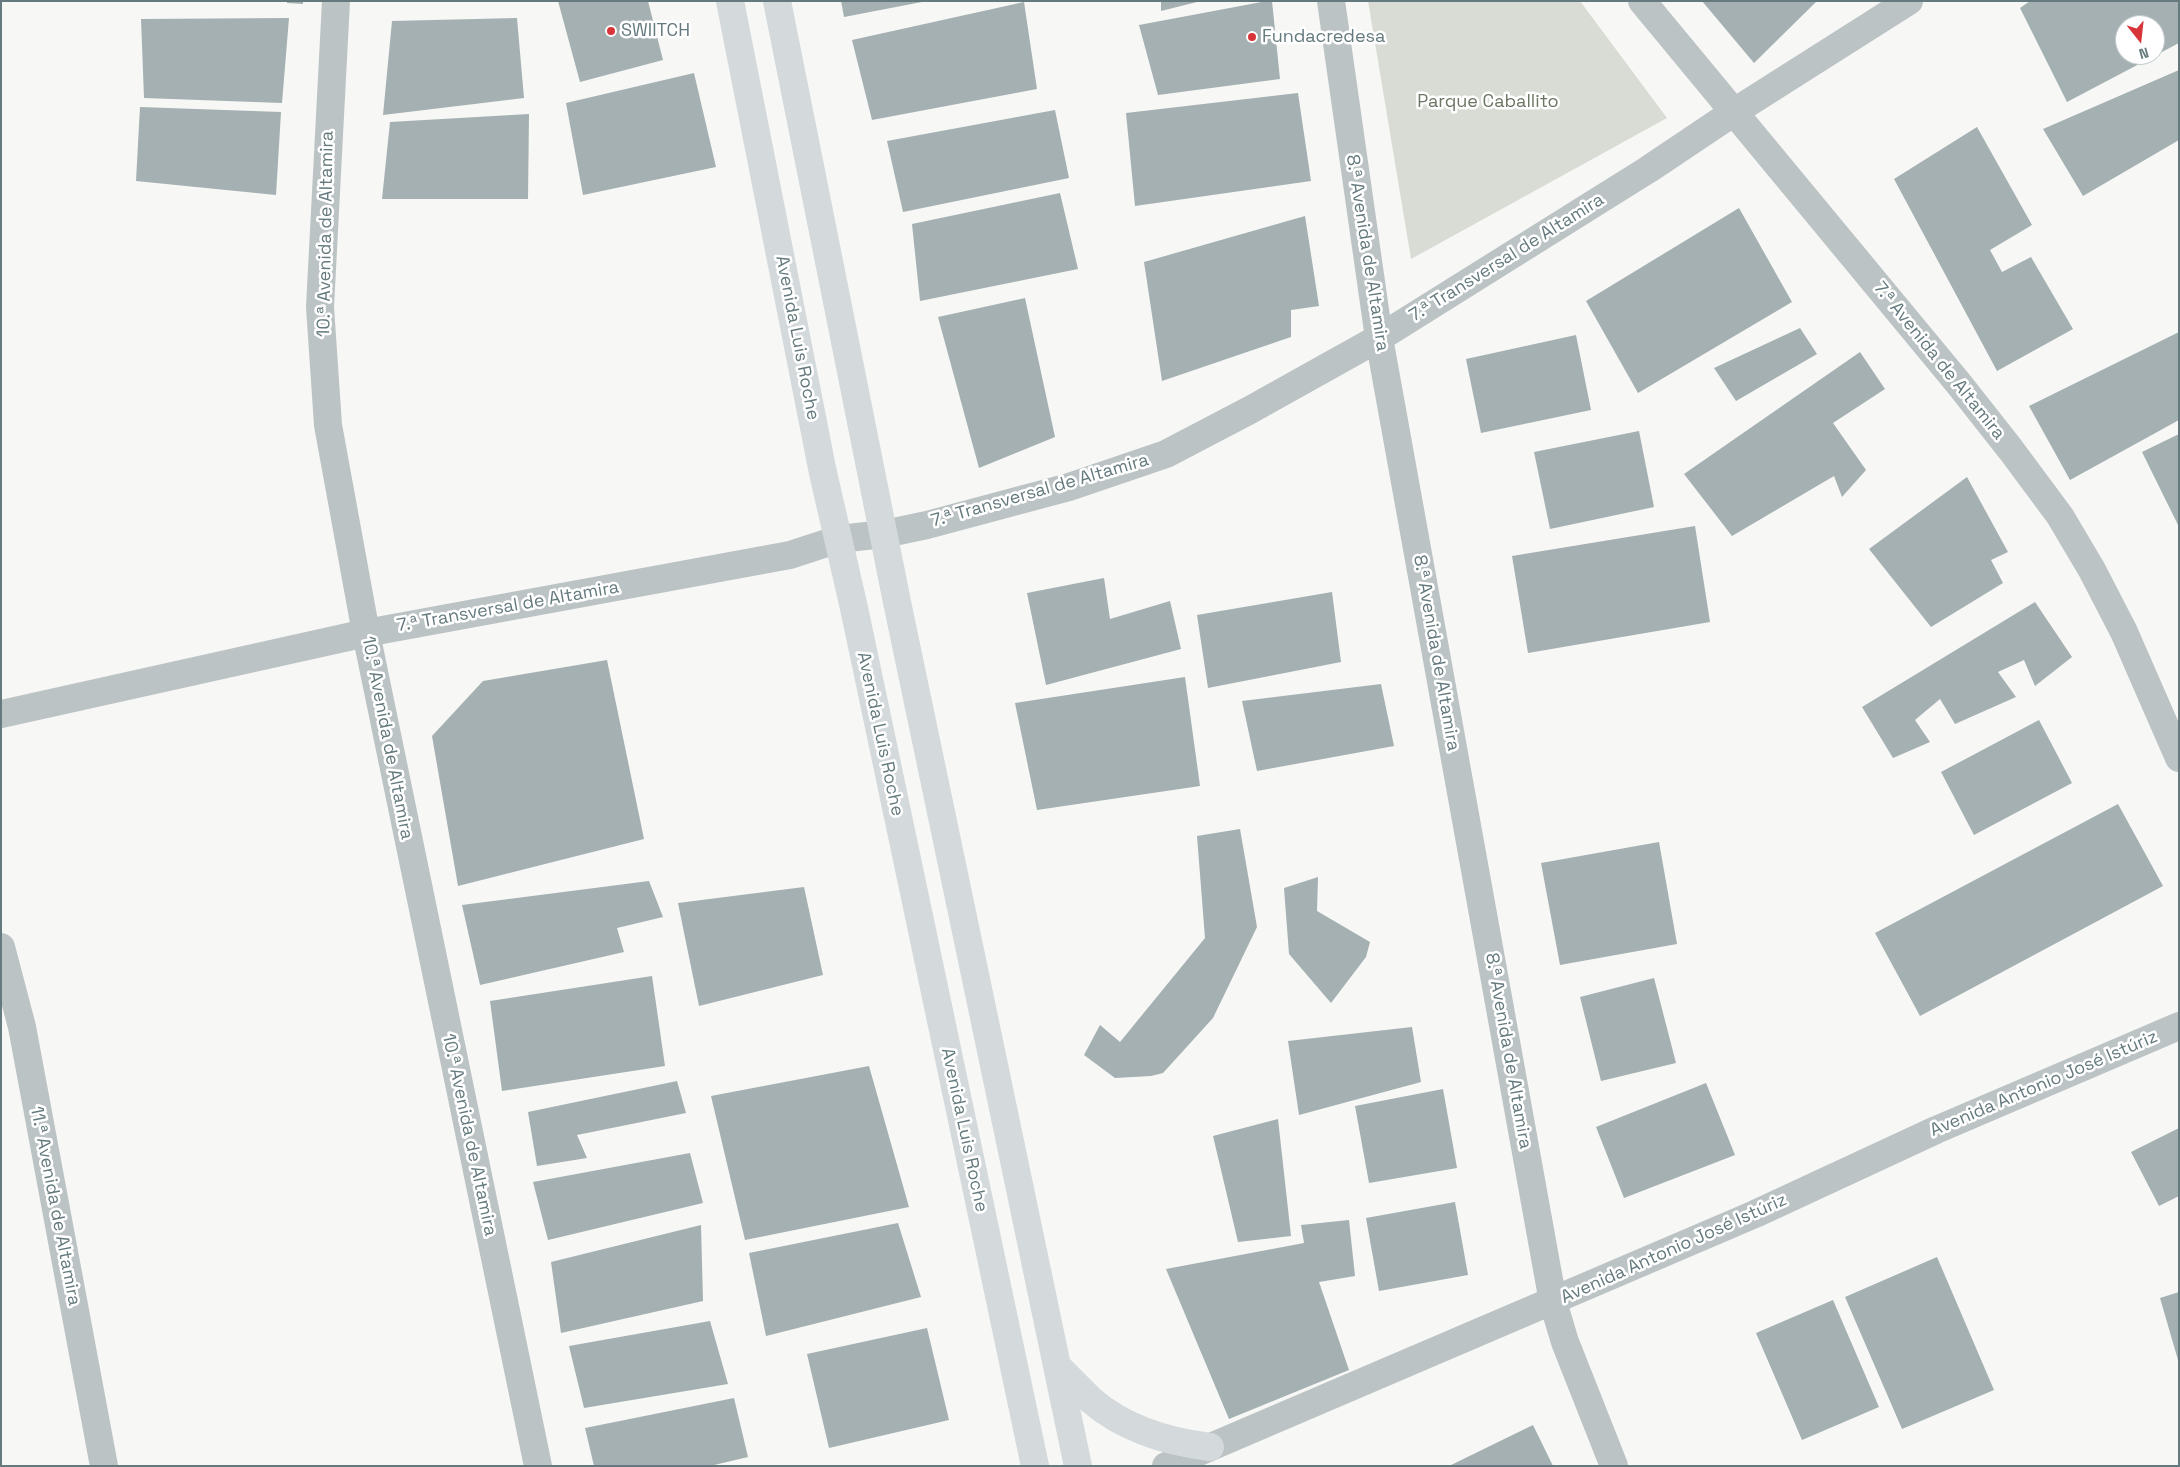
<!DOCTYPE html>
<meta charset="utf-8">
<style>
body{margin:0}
#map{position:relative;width:2180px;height:1467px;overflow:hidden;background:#f7f7f5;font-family:"Space Grotesk",sans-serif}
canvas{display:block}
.frame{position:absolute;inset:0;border:2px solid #657a7e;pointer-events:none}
.north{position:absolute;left:2115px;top:15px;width:50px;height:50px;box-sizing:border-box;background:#fff;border:1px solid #c1cacb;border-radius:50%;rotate:164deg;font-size:14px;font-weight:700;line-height:20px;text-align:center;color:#657a7e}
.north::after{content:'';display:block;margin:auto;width:18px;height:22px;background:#d73539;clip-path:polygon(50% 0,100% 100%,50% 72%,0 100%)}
</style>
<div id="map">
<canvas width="2180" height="1467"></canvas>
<div class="frame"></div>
<div class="north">N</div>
</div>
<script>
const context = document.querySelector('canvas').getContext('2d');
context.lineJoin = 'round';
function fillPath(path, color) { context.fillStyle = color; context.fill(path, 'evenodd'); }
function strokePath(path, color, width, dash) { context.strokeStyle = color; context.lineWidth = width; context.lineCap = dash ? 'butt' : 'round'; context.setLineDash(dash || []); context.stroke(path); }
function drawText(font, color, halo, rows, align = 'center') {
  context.font = font + ' "Space Grotesk",sans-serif'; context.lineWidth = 5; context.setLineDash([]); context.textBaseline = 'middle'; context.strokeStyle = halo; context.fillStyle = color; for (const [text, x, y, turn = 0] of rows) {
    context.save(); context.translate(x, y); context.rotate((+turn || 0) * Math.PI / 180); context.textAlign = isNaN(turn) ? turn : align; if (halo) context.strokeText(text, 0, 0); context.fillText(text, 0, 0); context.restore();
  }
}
const green = new Path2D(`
 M1368 1H1580L1667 118 1411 259Z`);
const building = new Path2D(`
 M287 1H303V4L287 3Z
 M558 1H648L663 60 580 82Z
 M841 1H922V2L844 17Z
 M1161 1H1197V2L1161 11Z
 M1267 1H1272L1280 79 1158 95 1139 25Z
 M1702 1H1817L1754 63Z
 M2030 1H2179V43L2067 102 2020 8ZM2125 25H2155V55H2125Z
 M1024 2 1037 89 872 120 852 40Z
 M289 18 282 103 144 98 141 19Z
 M517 18 524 98 383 115 392 21Z
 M2179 70V140L2083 196 2043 129Z
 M694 73 716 167 583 195 566 103Z
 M1298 93 1311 181 1135 206 1126 113Z
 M140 107 281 112 276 195 136 181Z
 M1055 110 1069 178 903 212 887 141Z
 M529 114 528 199H382L390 122Z
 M1977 127 2032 225 1990 250 2002 272 2031 257 2073 329 1997 371 1894 179Z
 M1060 193 1078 269 920 301 912 224Z
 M1739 208 1792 302 1638 393 1586 301Z
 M1305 216 1319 306 1291 310V337L1162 381 1144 262Z
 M1025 298 1055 437 979 468 938 317Z
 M1800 328 1817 354 1736 401 1714 368Z
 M2179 332V420L2070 480 2029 406Z
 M1576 335 1591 410 1481 433 1466 359Z
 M1860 352 1885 389 1833 423 1866 470 1842 497 1834 476 1732 536 1684 474Z
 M1639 431 1654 507 1550 529 1534 452Z
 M2179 434V527L2142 452Z
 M1967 477 2008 552 1991 560 2003 583 1931 627 1869 549Z
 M1695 526 1710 622 1528 653 1512 556Z
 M1104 578 1110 619 1170 601 1181 649 1046 685 1027 593Z
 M1332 592 1341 662 1208 688 1197 615Z
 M2035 602 2072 657 2035 686 2024 660 1998 672 2016 697 1955 724 1940 699 1915 720 1930 742 1893 758 1862 707Z
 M607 660 644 839 458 886 432 736 483 681Z
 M1185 677 1200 786 1037 810 1015 703Z
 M1381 684 1394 746 1257 771 1242 701Z
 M2039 720 2072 783 1974 835 1941 772Z
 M2118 804 2163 886 1920 1016 1875 933Z
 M1240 829 1257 927 1213 1018 1163 1073 1151 1076 1115 1078 1084 1055 1100 1025 1120 1042 1205 938 1197 836Z
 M1659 842 1677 944 1560 965 1541 863Z
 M1318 877 1317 911 1370 942 1366 957 1331 1003 1289 954 1284 888Z
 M649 881 663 917 617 928 624 952 480 985 462 905Z
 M804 887 823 975 699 1006 678 903Z
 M652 976 665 1066 502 1091 490 1001Z
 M1654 978 1676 1063 1601 1081 1580 997Z
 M1412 1027 1421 1082 1299 1115 1288 1041Z
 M869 1066 909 1207 745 1240 711 1096Z
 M677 1081 686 1113 577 1135 587 1158 537 1166 528 1112Z
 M1706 1083 1735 1155 1624 1198 1596 1127Z
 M1443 1089 1457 1168 1369 1183 1355 1106Z
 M1278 1119 1291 1236 1238 1242 1213 1136Z
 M2179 1128V1196L2159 1206 2131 1152Z
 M690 1153 703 1203 548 1240 533 1182Z
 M1455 1202 1468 1275 1379 1291 1366 1218Z
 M1349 1220 1355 1276 1319 1282 1349 1370 1229 1419 1166 1269 1304 1243 1301 1225Z
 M898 1223 921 1297 766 1336 749 1253Z
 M701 1225 703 1301 561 1333 551 1262Z
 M1937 1257 1994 1390 1902 1429 1845 1297Z
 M2179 1292V1360H2178L2160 1298Z
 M1833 1300 1879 1407 1802 1440 1756 1333Z
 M710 1321 728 1384 584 1408 569 1346Z
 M927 1328 949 1420 829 1448 807 1354Z
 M734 1398 748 1457 710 1466H594L585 1428Z
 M1533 1425 1553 1466H1449Z`);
const minor = new Path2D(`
 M336 1 320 307 328 425 366 633 538 1466
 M1331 1 1379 338 1553 1302 1565 1342 1614 1466
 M1642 1 1959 384 2011 450 2060 516 2092 570 2124 632 2179 758
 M1 714 366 633 790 555 839 539 884 534 927 525 1069 487 1166 454 1250 410 1379 338 1649 169 1734 112 1909 1
 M1 947 22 1027 104 1466
 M1166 1466 1755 1214 1936 1130 2179 1026`);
const major = new Path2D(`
 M730 1 823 473 854 608 1035 1466
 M777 1 897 602 1078 1466
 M1059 1368C1070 1379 1081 1390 1092 1401 1125 1429 1169 1442 1210 1447`);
const markers = [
 [611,31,5,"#d73539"],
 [1252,37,5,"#d73539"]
];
const poiNames = [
 ["SWIITCH",621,31],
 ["Fundacredesa",1262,37]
];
const parkNames = [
 ["Parque Caballito",1488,102]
];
const streetNames = [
 ["10.ª Avenida de Altamira",326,234,-89],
 ["8.ª Avenida de Altamira",1367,253,81],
 ["7.ª Transversal de Altamira",1507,258,-32],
 ["Avenida Luis Roche",797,338,79],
 ["7.ª Avenida de Altamira",1939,361,51],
 ["7.ª Transversal de Altamira",1040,491,-16],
 ["7.ª Transversal de Altamira",508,607,-10],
 ["8.ª Avenida de Altamira",1436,653,80],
 ["Avenida Luis Roche",880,734,78],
 ["10.ª Avenida de Altamira",387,738,79],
 ["8.ª Avenida de Altamira",1508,1051,80],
 ["Avenida Antonio José Istúriz",2044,1084,-23],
 ["Avenida Luis Roche",964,1130,78],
 ["10.ª Avenida de Altamira",469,1135,78],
 ["11.ª Avenida de Altamira",55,1206,79],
 ["Avenida Antonio José Istúriz",1674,1249,-24]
];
fillPath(green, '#d9dcd4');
fillPath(building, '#a4b0b2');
strokePath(minor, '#bcc3c4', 28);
strokePath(major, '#d4d9db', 28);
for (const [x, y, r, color] of markers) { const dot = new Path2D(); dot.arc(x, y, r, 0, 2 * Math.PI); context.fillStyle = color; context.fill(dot); strokePath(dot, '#fff', 2); }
drawText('18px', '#657a7e', '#fff', poiNames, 'left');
drawText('18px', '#6b7663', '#fff', parkNames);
drawText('18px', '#657a7e', '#fff', streetNames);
</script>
